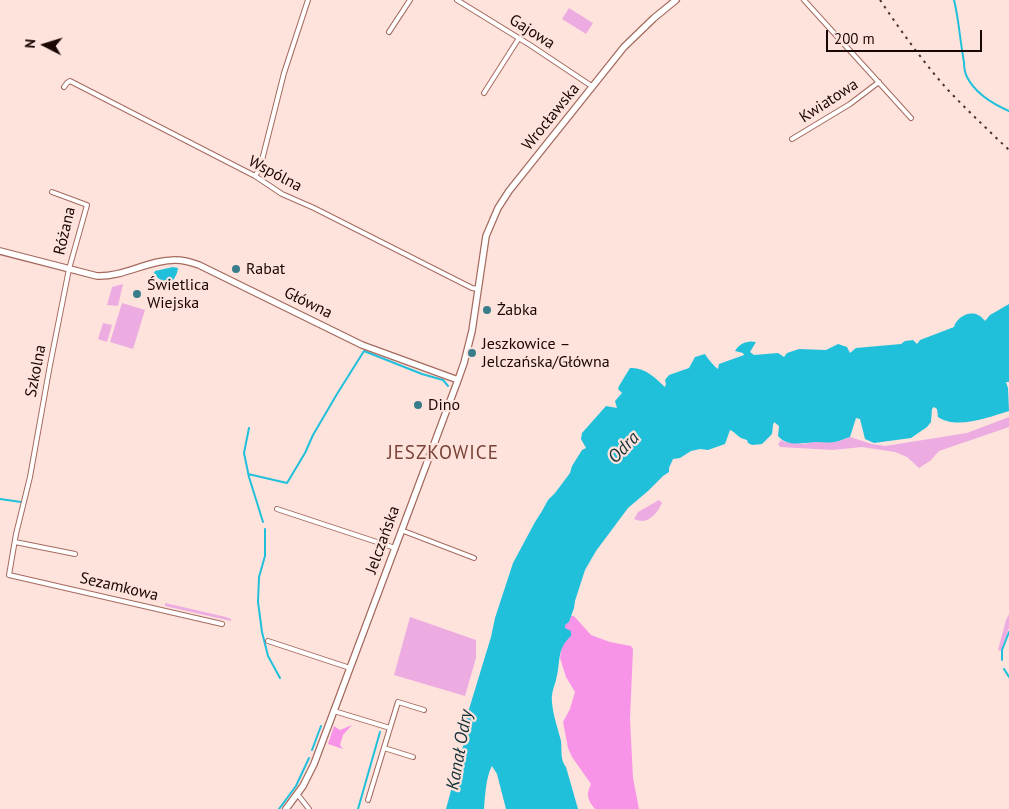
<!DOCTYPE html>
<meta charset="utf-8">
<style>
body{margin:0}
#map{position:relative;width:1009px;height:809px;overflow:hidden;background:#fee3dd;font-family:"PT Sans",sans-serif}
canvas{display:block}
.north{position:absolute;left:20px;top:20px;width:50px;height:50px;-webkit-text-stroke:4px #fee3dd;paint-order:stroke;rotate:275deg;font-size:14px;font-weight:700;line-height:20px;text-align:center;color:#1a0603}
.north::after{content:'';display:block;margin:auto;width:18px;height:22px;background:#1a0603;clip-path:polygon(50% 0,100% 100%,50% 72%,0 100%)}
.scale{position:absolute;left:826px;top:30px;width:156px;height:22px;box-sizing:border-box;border:2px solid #1a0603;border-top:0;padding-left:6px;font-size:15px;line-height:18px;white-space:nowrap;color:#1a0603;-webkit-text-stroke:4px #fee3dd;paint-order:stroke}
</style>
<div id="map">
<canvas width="1009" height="809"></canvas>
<div class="north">N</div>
<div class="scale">200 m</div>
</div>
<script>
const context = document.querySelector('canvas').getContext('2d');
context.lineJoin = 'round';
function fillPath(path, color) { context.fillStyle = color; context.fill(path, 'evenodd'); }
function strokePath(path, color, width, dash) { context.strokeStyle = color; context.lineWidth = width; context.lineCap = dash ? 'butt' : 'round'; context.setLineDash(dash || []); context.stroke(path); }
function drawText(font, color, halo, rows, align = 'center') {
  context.font = font + ' "PT Sans",sans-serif'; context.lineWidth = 4.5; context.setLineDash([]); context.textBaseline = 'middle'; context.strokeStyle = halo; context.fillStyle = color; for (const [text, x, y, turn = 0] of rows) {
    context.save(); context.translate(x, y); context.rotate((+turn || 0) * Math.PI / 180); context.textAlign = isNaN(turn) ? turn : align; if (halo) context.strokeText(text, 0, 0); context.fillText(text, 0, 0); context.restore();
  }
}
const green = new Path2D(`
 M569 8 593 23 586 34 562 19Z
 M123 284 118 306 107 305 112 287Z
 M122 303 145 310 133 349 110 342Z
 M103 323 112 325 107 342 98 339Z
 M1009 417V427L939 451 930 461 919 468 907 457 895 452 862 447 833 450 780 447 778 444 781 440 785 442 804 444 812 442H836L850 437 872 444 885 446 967 433Z
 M659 500 662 503C659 510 652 520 643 521 641 521 636 520 634 519L638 512Z
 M165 603 226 617 231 619V621L165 606Z
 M1009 614V628L1001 651 998 650 1006 620Z
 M410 617 476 640V658L465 696 394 675Z`);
const forest = new Path2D(`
 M571 616H574L591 635 610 642 631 646 633 649 630 719 633 778 639 809H595C587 799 586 795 591 784L572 757 568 748 563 722 570 709 575 692 566 677 560 658 562 647 565 641 564 625 569 622Z
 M352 725 343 735 340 745 343 749 328 744 334 726 340 730Z`);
const water = new Path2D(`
 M173 267 178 268 177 273 174 279 169 283C164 282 157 279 154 273L155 271Z
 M1009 304V382H1006L1008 388 1009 411C989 417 957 430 938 417L937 409 934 407 932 409 931 422 927 427 911 438 874 443 865 439 860 419 856 418 850 437C846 438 840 441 835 442 829 443 822 442 815 442 803 443 787 447 778 436L779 426 774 422 773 425 772 434 762 444 752 445 748 443 747 440C737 438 736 432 730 430L725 444 708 450 700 449 691 451 680 458 673 459 669 468V472L663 476 648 491 628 508 596 551 585 570 575 601 574 608 569 622 565 625V628L571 631V636C556 649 561 663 556 680 554 687 551 694 552 702 553 716 558 728 561 741 562 750 560 760 566 767L578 809H506L497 774 492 766C486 776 485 797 484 809H446L469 724 466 719 491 637 495 618 513 563 535 522 542 511 548 500 555 493 570 473 572 466 582 450 586 448 581 439 582 433 606 406 617 408 615 401 622 393 618 389 619 386 630 368C645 367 654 377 665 387L666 384 665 380 669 375 689 368 695 357 705 354C707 358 715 367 718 369L719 364 744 355 743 353 735 351C739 344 747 340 756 342L750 352 754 355 778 353 784 357 787 353 799 349 826 350 838 344 847 347 850 353 856 348 901 344 905 341 913 340 917 344 920 340 954 327C956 318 969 310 978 315 981 316 983 319 985 321L990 315Z`);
const stream = new Path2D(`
 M954 0C959 20 960 41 964 62 964 67 965 73 967 77 975 93 993 104 1009 111
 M249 428 244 453 249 477 263 522
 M248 474 287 483 305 453 313 435 337 394 364 351 422 374 443 380 448 386
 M0 499 21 502
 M265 529V556L259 577 258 602 262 632 268 656 280 678
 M1002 660V650L1009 632
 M1004 669 1009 677
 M312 750 321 726
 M279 809 296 786 309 758
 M358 809 380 732`);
const street = new Path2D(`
 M457 0 530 45 593 87
 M804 0 911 118
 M389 32 410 0
 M64 87 67 83 70 81 255 176 282 194 314 208 472 288 478 289
 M484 93 519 38
 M792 139 850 104 879 82
 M255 176 260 168 284 73 308 0
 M52 192 87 205 69 269 50 365 30 477 16 534 9 575 222 624
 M277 509 395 548
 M401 530 474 558
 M15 542 75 554
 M268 641 350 668
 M334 711 390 728 368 800
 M390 728 398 702 424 710
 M384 748 413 757
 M298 795 309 809`);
const secondary = new Path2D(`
 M0 251 97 276C124 277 148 260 175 260 184 260 191 262 199 265L362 345 458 380
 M286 809 303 786 314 764 458 380 464 363 472 331 486 236 498 208 509 191 624 47 654 18 676 0`);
const rail = new Path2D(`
 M880 0C901 31 923 62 948 90 968 111 988 130 1009 150`);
const markers = [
 [236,269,5,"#387d8b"],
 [137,294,5,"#387d8b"],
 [487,310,5,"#387d8b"],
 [472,353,5,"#387d8b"],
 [418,405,5,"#387d8b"]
];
const streetNames = [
 ["Gajowa",532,32,32],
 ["Kwiatowa",829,101,-33],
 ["Wrocławska",551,117,-51],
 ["Wspólna",275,174,28],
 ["Różana",65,231,-77],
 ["Główna",308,303,26],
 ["Szkolna",36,371,-79],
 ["Jelczańska",383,540,-70],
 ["Sezamkowa",119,587,13]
];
const poiNames = [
 ["Rabat",246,269],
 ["Świetlica",147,285],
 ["Wiejska",147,303],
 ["Żabka",497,310],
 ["Jeszkowice –",482,344],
 ["Jelczańska/Główna",482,362],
 ["Dino",428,405]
];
const waterNames = [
 ["Odra",624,448,-46],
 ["Kanał Odry",460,750,-80]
];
const quarterNames = [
 ["JESZKOWICE",443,454]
];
fillPath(green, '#edace1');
fillPath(forest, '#f794e7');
fillPath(water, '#20c0db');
strokePath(stream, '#20c0db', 2);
strokePath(street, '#a56a5d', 6);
strokePath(secondary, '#a56a5d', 8);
strokePath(street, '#fff', 4);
strokePath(secondary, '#fff', 5.5);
strokePath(rail, '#48322f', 2, [2.5, 5]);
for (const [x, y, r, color] of markers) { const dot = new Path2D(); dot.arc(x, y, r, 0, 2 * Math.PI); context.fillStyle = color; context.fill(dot); strokePath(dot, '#fee3dd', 2); }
drawText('16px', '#1a0603', '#fee3dd', streetNames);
drawText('16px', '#1a0603', '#fee3dd', poiNames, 'left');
drawText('italic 18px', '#143238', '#fee3dd', waterNames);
context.letterSpacing = '1px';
drawText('19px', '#784236', '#fee3dd', quarterNames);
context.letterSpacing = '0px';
</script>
